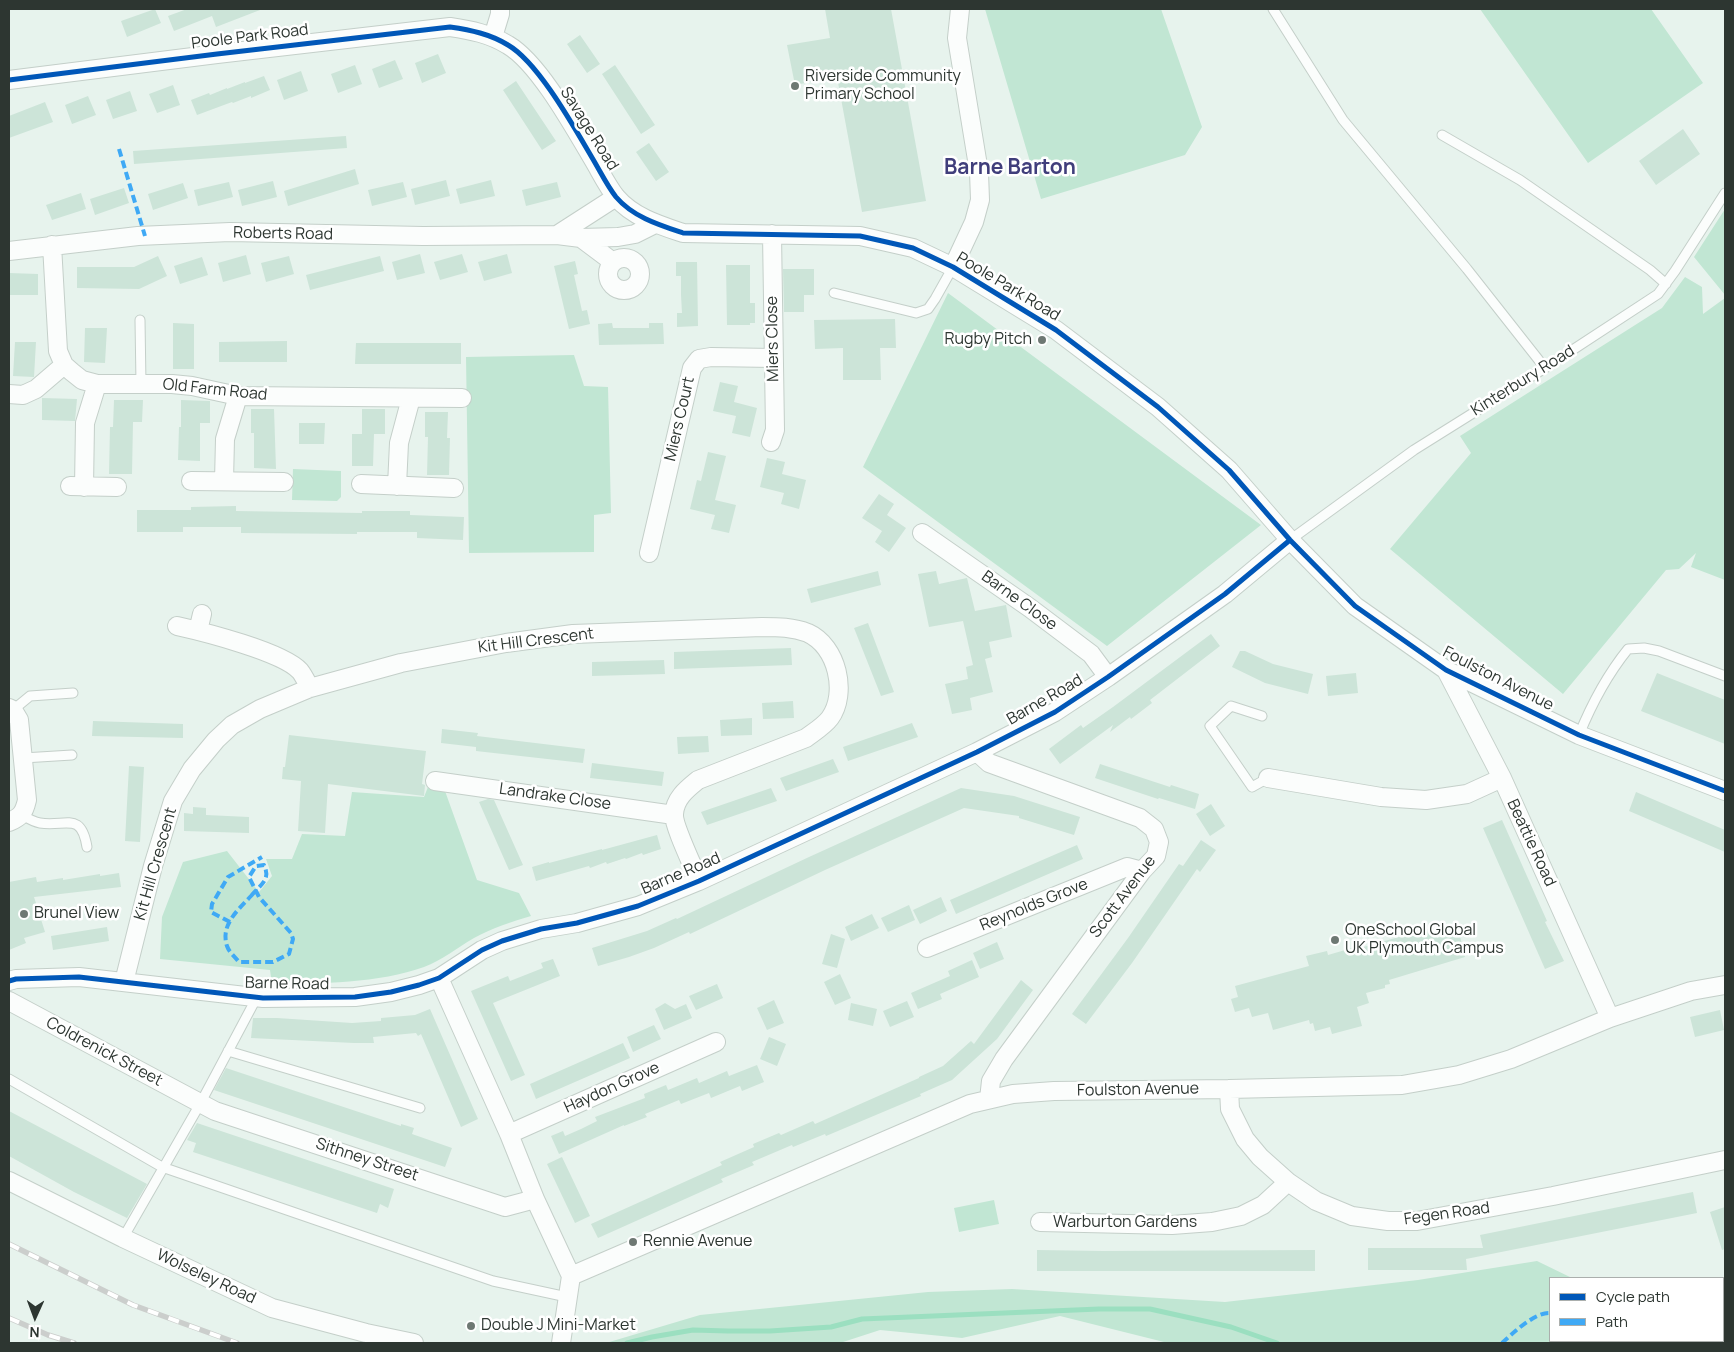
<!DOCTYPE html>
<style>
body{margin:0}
#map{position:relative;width:1734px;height:1352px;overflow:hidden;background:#e7f3ed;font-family:Manrope,sans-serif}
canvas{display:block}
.frame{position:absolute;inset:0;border:10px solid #2d3631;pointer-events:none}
.legend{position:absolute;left:1549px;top:1277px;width:175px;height:65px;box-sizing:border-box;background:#fff;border:1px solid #abafad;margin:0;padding:6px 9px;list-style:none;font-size:15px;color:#2d3631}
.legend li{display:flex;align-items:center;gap:10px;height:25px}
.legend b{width:25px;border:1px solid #abafad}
.north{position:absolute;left:10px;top:1292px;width:50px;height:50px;-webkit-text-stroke:4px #fff;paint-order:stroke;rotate:182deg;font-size:14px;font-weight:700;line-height:20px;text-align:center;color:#2d3631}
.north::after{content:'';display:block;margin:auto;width:18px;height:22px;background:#2d3631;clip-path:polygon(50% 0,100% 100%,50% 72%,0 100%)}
</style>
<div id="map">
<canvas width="1734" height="1352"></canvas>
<div class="frame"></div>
<ul class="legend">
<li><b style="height:6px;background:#0057b8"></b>Cycle path</li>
<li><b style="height:6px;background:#3fa9f5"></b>Path</li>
</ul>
<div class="north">N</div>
</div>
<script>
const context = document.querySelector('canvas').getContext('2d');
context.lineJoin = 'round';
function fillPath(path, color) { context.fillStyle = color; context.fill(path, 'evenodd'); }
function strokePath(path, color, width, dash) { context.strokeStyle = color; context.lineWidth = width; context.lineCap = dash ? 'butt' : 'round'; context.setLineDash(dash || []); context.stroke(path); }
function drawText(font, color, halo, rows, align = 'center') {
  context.font = font + ' Manrope,sans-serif'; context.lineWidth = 5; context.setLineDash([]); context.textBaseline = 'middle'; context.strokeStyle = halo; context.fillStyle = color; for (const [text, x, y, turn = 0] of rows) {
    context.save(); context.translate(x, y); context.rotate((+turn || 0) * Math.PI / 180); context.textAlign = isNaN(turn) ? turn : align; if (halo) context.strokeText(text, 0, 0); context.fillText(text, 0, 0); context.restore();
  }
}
const green = new Path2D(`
 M985 9H1161L1202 127 1185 155 1041 199Z
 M1480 9H1651L1703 83 1588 163Z
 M1725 209V295L1694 257Z
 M1685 277 1702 287 1703 314 1725 298V580L1691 567 1696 553 1679 569 1666 570 1563 694 1390 549 1471 453 1460 436 1662 308Z
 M948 293 1261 525 1107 646 863 467Z
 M574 355 584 386 608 387 611 513 594 515V552L469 553 466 357Z
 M293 469 341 471V497L337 501 292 500Z
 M428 787 445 791 477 880 519 893 531 916C511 922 492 928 474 938 457 948 442 960 424 967 380 983 319 984 272 984L270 970 160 959 162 917 183 862 227 851 259 892 272 876 266 859H292L302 834 345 836 352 792 424 797Z
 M994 1200 999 1224 959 1232 954 1208Z
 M1537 1261 1572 1278H1550V1341H1723V1308L1725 1307V1343H1168L1060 1316 962 1338 880 1330 840 1343H606L700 1315 928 1292 1012 1289 1225 1302 1418 1280Z`);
const stream = new Path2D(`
 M627 1343 652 1337 693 1330 728 1331H770L831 1327 862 1319 1099 1309H1150L1231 1327 1277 1343`);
const building = new Path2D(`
 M155 9 161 23 127 37 121 21Z
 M187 9H259L260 10 216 27 212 16 174 31 168 16Z
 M825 9H891L926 201 862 212 837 77 795 85 787 45 830 38Z
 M580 35 600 64 587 73 567 44Z
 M438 54 446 73 422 83 415 63Z
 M395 60 403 79 379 88 372 69Z
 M355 65 362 84 338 93 331 74Z
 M615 65 655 125 641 134 602 74Z
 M301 71 308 91 284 100 277 80Z
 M264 76 270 90 251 98V96L233 103 232 102 197 115 191 100 209 93 210 95 227 88V89L245 82V83Z
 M516 81 556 141 542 150 503 90Z
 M173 85 180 105 157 113 149 94Z
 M130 91 137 111 113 119 106 100Z
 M88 96 96 115 72 124 65 105Z
 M45 102 53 122 9 138V116Z
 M1683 129 1700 154 1656 185 1639 161Z
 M346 136 347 148 134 164 133 151Z
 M649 143 669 172 656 181 636 152Z
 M355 169 359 184 288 206 284 191Z
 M446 180 450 196 415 205 411 189Z
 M491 180 495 196 460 204 456 189Z
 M273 181 277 197 242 206 238 190Z
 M229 182 233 197 198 206 194 190Z
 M403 182 407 197 372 206 368 190Z
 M557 182 561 197 526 206 522 190Z
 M183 183 188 198 153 210 148 194Z
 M124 188 129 203 95 215 90 199Z
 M81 193 86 209 52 220 46 205Z
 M420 254 425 273 397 280 392 262Z
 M462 254 468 272 440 280 434 262Z
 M507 254 512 273 484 281 478 262Z
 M246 255 251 274 223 282 218 263Z
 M158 256 167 276 139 289 77 288V267H134Z
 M289 256 294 274 266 282 261 263Z
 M380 256 384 271 310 290 306 275Z
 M202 257 208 275 180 284 174 266Z
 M575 261 578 274 574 275 582 311 587 310 590 324 569 329 554 266Z
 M676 262H697L698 326 677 327V313H682L681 295V276H676Z
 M726 265H750V303H755V323H750V325H727Z
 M783 269H814V295H804V312H784Z
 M9 273 38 274V295H9Z
 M895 319 896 348H880L881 380H843V348L815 349 814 320Z
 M173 323 194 324V369H173Z
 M612 323 613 328H649V323H663L664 344 599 345 598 324Z
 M85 328H107L105 363 84 362Z
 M287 341V362H219V342Z
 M15 342H36L34 377 13 376Z
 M356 343H461V364H355Z
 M720 382 738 386 734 402 757 408 750 437 732 433 736 416 713 411Z
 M42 398 77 399 75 421 42 420Z
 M114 400H143L142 422H133L132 474H109L110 427H113Z
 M181 400 210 401V423H200V461L178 460 179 427H181Z
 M251 409H274L276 469 254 468V433H251Z
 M362 409H385V434H374L373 466H352V434H362Z
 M425 412H448L447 438H450L449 475H427L428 437H425Z
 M299 423H325L324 444H299Z
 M708 452 726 456 715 500 736 505 729 533 711 529 715 515 690 509 697 480 701 481Z
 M767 458 785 462 782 474 806 480 799 509 781 504 784 493 760 487Z
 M879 494 894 504 887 515 906 528 889 552 875 542 882 531 862 518Z
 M236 506V511L362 513V511H410V515L464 517 463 540 417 538V532H357V534L241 533V527H183V532H137V510H191V507Z
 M878 571 881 585 811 603 807 589Z
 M936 571 939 584 967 578 975 611 1006 605 1012 637 989 642 992 657 985 659 993 692 970 698 972 710 952 714 945 684 968 679 966 667 973 665 963 621 929 627 918 574Z
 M868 623 894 692 881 696 854 628Z
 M1211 634 1220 646 1150 700 1152 703 1131 719 1130 717 1110 732 1113 725 1060 764 1049 749 1081 725 1083 728 1113 707Z
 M791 648 792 665 674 669V652Z
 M1240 651H1245L1273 664 1313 674 1308 694 1265 683 1232 667Z
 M664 660 665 674 592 676V662Z
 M1356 673 1358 693 1328 696 1326 676Z
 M1657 673 1725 700V744L1641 711Z
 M793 701 794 718 763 719 762 703Z
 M752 718V735L721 736 720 720Z
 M93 721 183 724V738L92 736Z
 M912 723 918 737 848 761 843 747Z
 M442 729 478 733 477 736 585 749 583 763 476 751V742V747L441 743Z
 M289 735 426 751 422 784 425 785 424 796 328 784 325 833 298 831 301 781 282 779 283 767H285Z
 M708 736 709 752 678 754 677 737Z
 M833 759 839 772 786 791 780 778Z
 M592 763 664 772 662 786 590 778Z
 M1100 764 1170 787 1171 785 1199 794 1195 809 1159 798 1158 799 1095 778Z
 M129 766 144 767 140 842 125 841Z
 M771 788 777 801 707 825 701 812Z
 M961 788 1014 796 1080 817 1074 835 1019 818V816L964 808 825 870 690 934 689 932 654 948 629 957 598 966 592 948 647 931 676 918 677 919 809 857Z
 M1636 792 1725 830V852L1629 811Z
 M488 799 494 800 523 865 509 870 479 802Z
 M1211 804 1225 826 1210 836 1196 814Z
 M193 807 206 808V815L249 817V833L184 831V813L193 814Z
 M1502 820 1547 921 1545 922 1564 961 1545 969 1483 828Z
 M657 835 661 849 643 855 642 853 626 859 625 858 607 864 606 862 590 868 589 866 536 881 532 867 549 862V863L602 849V850Z
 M1201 840 1216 850 1200 872 1197 869 1132 963 1086 1024 1072 1014 1128 938 1179 864 1183 866Z
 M1077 845 1083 859 956 914 950 900Z
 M119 873 121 887 34 897 45 932 24 938 26 943 9 950V882L36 877 37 882 63 878V880L100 874V876Z
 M941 897 947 911 920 924 913 910Z
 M909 905 915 920 888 932 881 918Z
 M872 914 879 928 851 941 845 927Z
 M107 927 109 941 53 950 51 936Z
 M1434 927 1437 938 1459 932 1465 957 1389 980 1390 984 1385 985V988L1366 993 1369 1003 1357 1007 1362 1026 1332 1034 1330 1027 1315 1031 1313 1023 1310 1024 1309 1020 1273 1030 1268 1013 1252 1017 1249 1008 1235 1012 1231 999 1238 997 1235 986 1309 966 1306 956 1327 951 1328 955 1352 948 1353 950Z
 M831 934 845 939 837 968 822 964Z
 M997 942 1004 959 980 969 973 953Z
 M553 959 560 976 493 1003 525 1075 511 1081 471 991 508 976 510 981 543 968 541 963Z
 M972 960 979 977 940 994 942 999 918 1009 911 993 950 976 948 971Z
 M840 974 851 998 835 1005 824 982Z
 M1021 980 1033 990 997 1039 952 1080 920 1094 921 1096 826 1136 825 1134 793 1147 792 1145 752 1162 754 1165 721 1179 723 1182 598 1238 591 1224 722 1165 720 1162 754 1147 753 1144 779 1133 781 1135 813 1121 815 1124 919 1078V1077L943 1066 971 1041 974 1044Z
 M717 984 723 998 696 1010 689 996Z
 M774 1000 784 1023 767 1030 757 1008Z
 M907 1001 914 1017 890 1027 883 1011Z
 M665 1003 675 1009 686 1004 692 1018 664 1030 655 1009Z
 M851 1003 877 1009 873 1026 848 1020Z
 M430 1009 478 1119 461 1127 421 1034 418 1036 416 1033 373 1037 374 1043H354L251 1038 253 1018H277L352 1023 381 1021V1018L415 1015Z
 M1720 1010 1724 1030 1695 1037 1690 1017Z
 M654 1025 661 1039 633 1052 627 1037Z
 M769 1037 786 1044 777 1066 760 1059Z
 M623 1043 630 1058 536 1099 530 1084Z
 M757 1065 764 1082 742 1091 740 1086 711 1098 709 1093 681 1104 679 1100 645 1114 647 1117 624 1126V1125L559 1154 551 1136 563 1131 565 1136 581 1129 597 1121 595 1117 645 1098 644 1094 666 1085 668 1090 697 1078 699 1083 727 1071 729 1076Z
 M226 1068 401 1126V1124L414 1128 412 1134 452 1148 445 1167 214 1090Z
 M9 1111 147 1184 127 1218 74 1192 9 1156Z
 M197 1123 394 1189 388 1208 380 1204 377 1213 193 1152 196 1143 187 1140Z
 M562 1157 590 1216 575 1223 547 1164Z
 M1693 1192 1697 1213 1466 1259 1467 1270H1368V1248H1483L1480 1235Z
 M1725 1207V1249L1722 1250 1710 1212Z
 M1037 1250 1103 1251 1315 1250V1271H1037Z`);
const service = new Path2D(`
 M1273 9 1343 120 1467 269 1545 368
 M1442 135 1520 180 1650 270 1666 284
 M834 293 916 313 928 309 935 299 953 267
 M140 320 141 384
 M1290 540 1414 450 1545 368 1658 294 1675 271 1725 193
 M13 710 30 696 73 693
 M1262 716 1231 706 1210 726 1252 787 1268 778
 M1579 735C1592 703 1607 675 1628 649L1644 648 1659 651 1725 676
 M23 758 72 755
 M22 815C27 818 34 822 40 823 66 827 81 811 87 847
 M228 1051 420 1108
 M9 1079 162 1167 493 1281 567 1297
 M123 1238 200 1104 257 997`);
const minor = new Path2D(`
 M493 37 500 14V9
 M9 80 217 54 450 27C471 30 490 34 508 45 539 63 575 129 594 161 601 173 608 187 616 197 633 217 659 225 683 233L860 236 913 248 953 267 1056 330 1158 407 1229 470 1290 540 1355 606 1446 670 1579 735 1725 791
 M557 235 616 197
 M581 238 613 262
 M52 245 58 351 64 365 72 372 82 380 97 384H172L192 386 238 396 462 398
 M9 251 138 236 230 232 423 236 557 235 581 238 618 237 635 234 655 224
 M608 274a16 16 0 1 1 32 0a16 16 0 1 1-32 0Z
 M953 267 974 222 980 200 979 172 957 38 960 9
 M9 394 23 395 36 389 64 365
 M771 442 775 430 772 234
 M191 481 284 482
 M224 481 225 439 238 396
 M361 484 454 488
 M70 486 117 487
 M397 486 399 443 411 398
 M84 487 85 423 97 384
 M922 533 1030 608 1091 654 1108 677
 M649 553 692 368 699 359 711 357 773 358
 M177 626C204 632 283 652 300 671 304 676 307 683 310 688
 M198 631 202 614
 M1446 670 1502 778 1610 1018
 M9 708 13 710 19 720 27 800C24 813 21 817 9 822
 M977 752 989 763 1140 818 1154 829 1159 842 1156 856 1142 871 1004 1059 991 1081 989 1099
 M1268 778 1381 797 1426 800 1467 794 1502 778
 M435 781 674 815
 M927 948 1127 867 1142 871
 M439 978 509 1134 535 1199 571 1276 561 1343
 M9 981 16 979 79 977 263 998 355 997 391 992 419 985 439 978 482 950 502 941 541 929 577 923 638 906 699 881 977 752 1055 712 1108 677 1225 594 1290 540
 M124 982 153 866 173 801 192 769 216 740 232 725 260 709 310 688 401 663 506 643 573 634 762 627C778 627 793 627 808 633 837 646 848 693 830 718 824 726 814 732 806 738L698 780C687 789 675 798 674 814 673 825 694 868 699 881
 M9 1001 215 1111 505 1207 535 1199
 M1229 1089 1230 1109 1245 1139 1260 1157 1288 1182 1316 1201 1352 1216 1388 1221H1417L1553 1196 1725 1160
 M509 1134 716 1042
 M9 1181 123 1238 272 1308 366 1333 414 1343
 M1040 1222 1172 1225 1212 1222 1241 1216 1263 1205 1288 1182
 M571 1276 970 1104 1013 1094 1054 1091 1229 1089 1402 1085 1459 1075 1511 1059 1610 1018 1691 991 1725 985`);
const rail = new Path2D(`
 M9 1244 133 1305 237 1343
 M9 1318 48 1335 74 1343`);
const quiet = new Path2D(`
 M119 149 145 236
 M251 896C261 884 271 880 264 865L256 866 249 877 259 897 291 933 293 939 289 954 273 962H239C235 957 229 952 227 946 220 925 238 910 251 896
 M230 922 211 912 212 904 228 877 262 857
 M1654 1341 1660 1343
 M1502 1343C1513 1333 1535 1312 1550 1313`);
const cycleway = new Path2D(`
 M9 80 217 54 450 27C471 30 490 34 508 45 539 63 575 129 594 161 601 173 608 187 616 197 633 217 659 225 683 233L860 236 913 248 953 267 1056 330 1158 407 1229 470 1290 540 1355 606 1446 670 1579 735 1725 791
 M9 981 16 979 79 977 263 998 355 997 391 992 419 985 439 978 482 950 502 941 541 929 577 923 638 906 699 881 977 752 1055 712 1108 677 1225 594 1290 540`);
const markers = [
 [795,86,5,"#6e7873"],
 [1042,340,5,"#6e7873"],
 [24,914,5,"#6e7873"],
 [1335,940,5,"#6e7873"],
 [633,1242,5,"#6e7873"],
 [471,1326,5,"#6e7873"]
];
const streetNames = [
 ["Poole Park Road",250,37,-7],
 ["Savage Road",589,129,58],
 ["Roberts Road",283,234,1],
 ["Poole Park Road",1008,287,31],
 ["Miers Close",773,339,-91],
 ["Kinterbury Road",1523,381,-32],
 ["Old Farm Road",215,390,6],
 ["Miers Court",680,419,-77],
 ["Barne Close",1019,601,36],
 ["Kit Hill Crescent",536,641,-7],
 ["Foulston Avenue",1498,679,27],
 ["Barne Road",1045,700,-30],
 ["Landrake Close",555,797,8],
 ["Beattie Road",1531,843,65],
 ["Kit Hill Crescent",156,864,-74],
 ["Barne Road",681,874,-23],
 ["Scott Avenue",1123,897,-53],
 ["Reynolds Grove",1034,905,-22],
 ["Barne Road",287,984,1],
 ["Coldrenick Street",104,1052,28],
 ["Haydon Grove",612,1088,-24],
 ["Foulston Avenue",1138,1090,-1],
 ["Sithney Street",367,1160,18],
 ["Fegen Road",1447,1214,-8],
 ["Warburton Gardens",1125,1223],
 ["Wolseley Road",206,1277,25]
];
const poiNames = [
 ["Riverside Community",805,77],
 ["Primary School",805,95],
 ["Rugby Pitch",1032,340,"right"],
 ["Brunel View",34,914],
 ["OneSchool Global",1345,931],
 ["UK Plymouth Campus",1345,949],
 ["Rennie Avenue",643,1242],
 ["Double J Mini-Market",481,1326]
];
const districtNames = [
 ["Barne Barton",1010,168]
];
fillPath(green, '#c1e6d3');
strokePath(stream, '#9bdfc0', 5);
fillPath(building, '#cce4d8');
strokePath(service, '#c4cfc9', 11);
strokePath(minor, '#c4cfc9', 20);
strokePath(service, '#fbfdfc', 9);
strokePath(minor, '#fbfdfc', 18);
strokePath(rail, '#cbcecc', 5.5);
strokePath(rail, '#fff', 4, [11]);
strokePath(quiet, '#3fa9f5', 4, [8, 4]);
strokePath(cycleway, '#0057b8', 5);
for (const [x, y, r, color] of markers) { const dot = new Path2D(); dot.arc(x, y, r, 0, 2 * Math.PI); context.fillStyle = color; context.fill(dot); strokePath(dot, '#fff', 2); }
drawText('16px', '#2d3631', '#fff', streetNames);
drawText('16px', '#2d3631', '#fff', poiNames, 'left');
drawText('bold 21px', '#403e7b', '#fff', districtNames);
</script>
